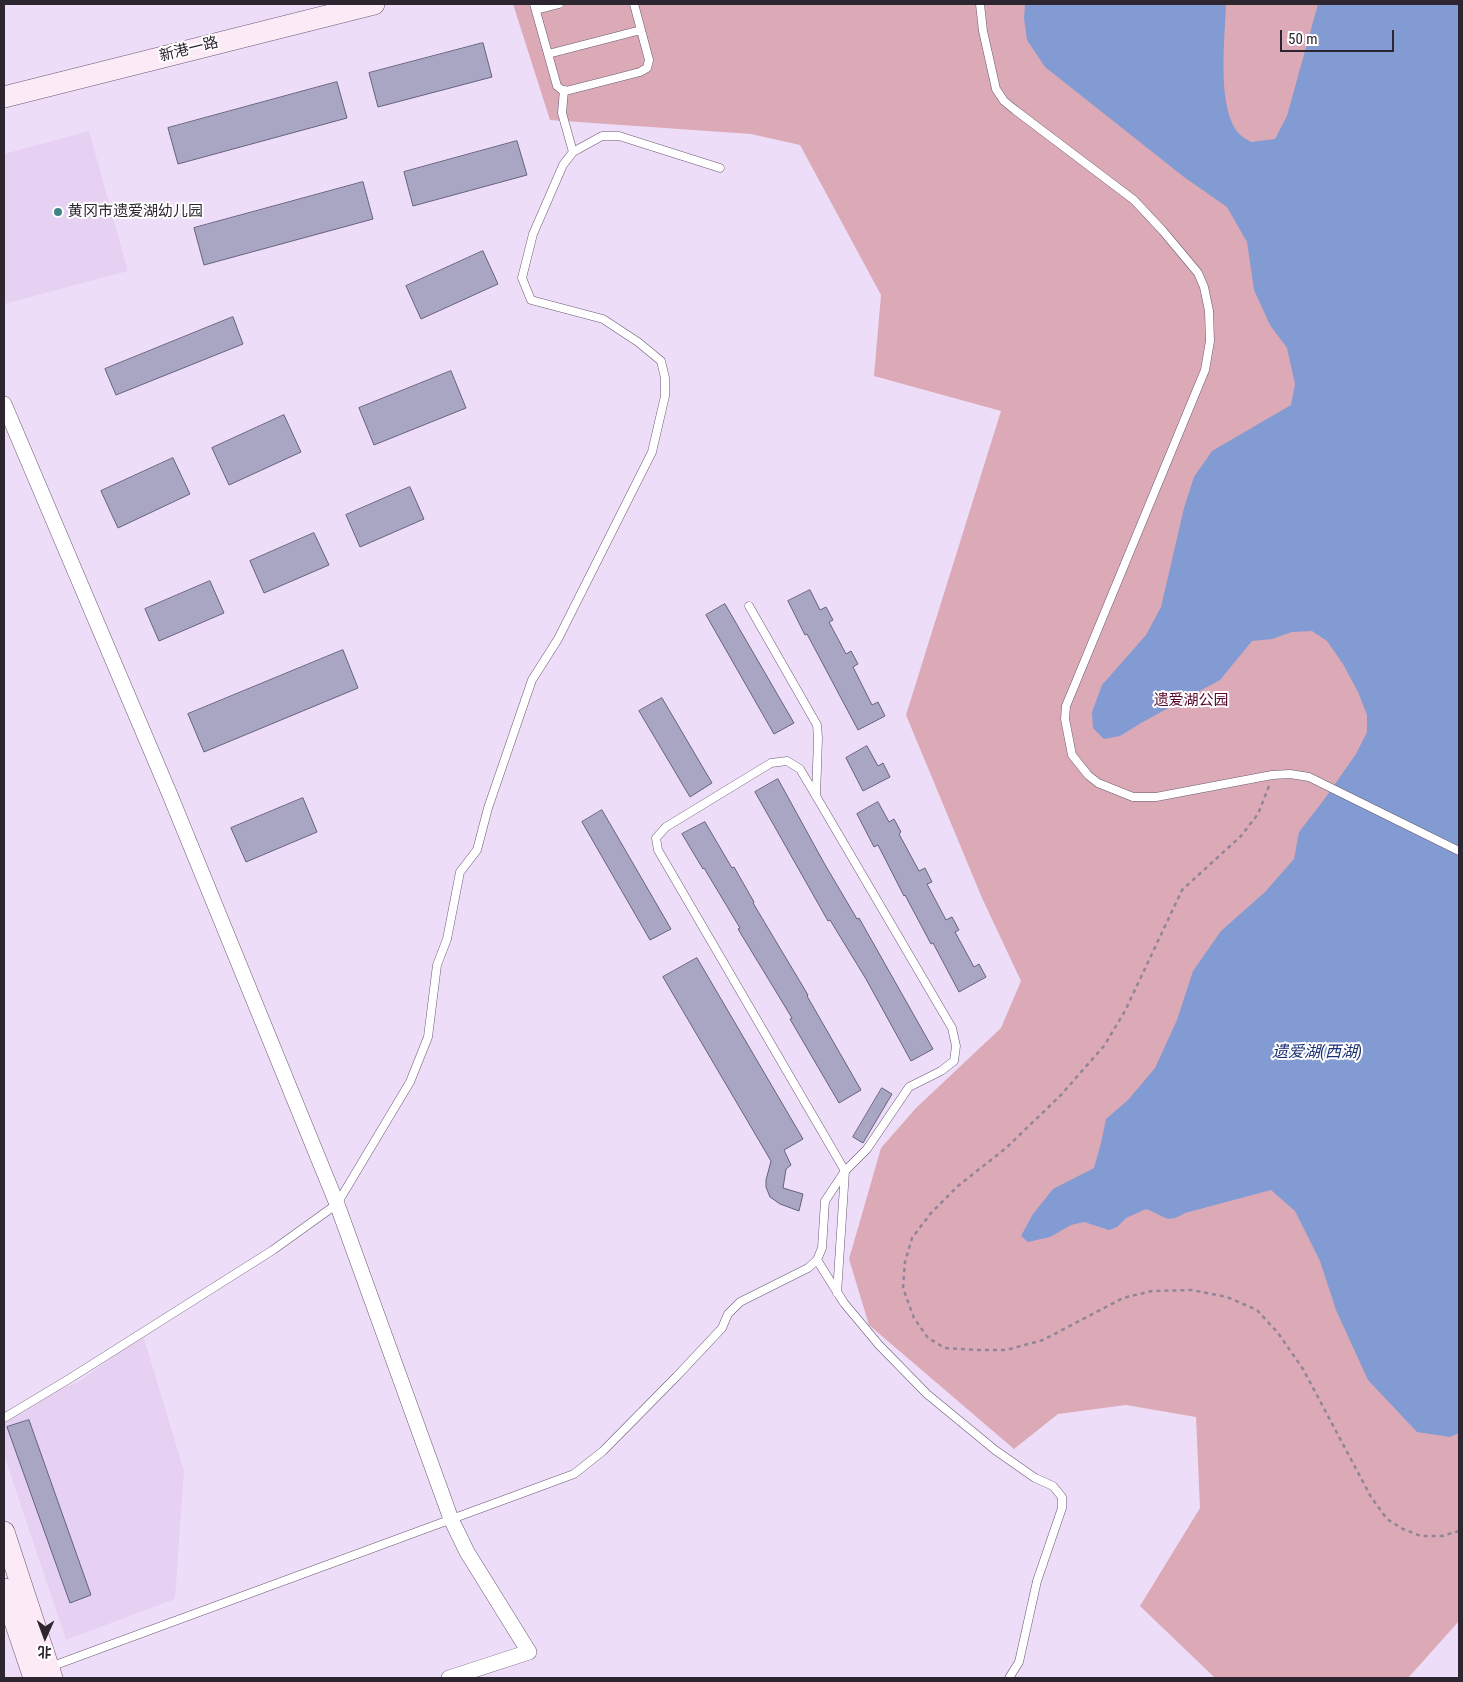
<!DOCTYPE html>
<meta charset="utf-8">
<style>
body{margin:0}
#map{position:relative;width:1463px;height:1682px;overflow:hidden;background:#eeddf8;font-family:"Roboto Condensed","Noto Sans SC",sans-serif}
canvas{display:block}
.frame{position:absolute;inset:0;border:5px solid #2d2630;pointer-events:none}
.north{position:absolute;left:20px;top:1612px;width:50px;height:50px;-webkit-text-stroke:4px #fff;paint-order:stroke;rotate:182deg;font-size:14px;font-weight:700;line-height:20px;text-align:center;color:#2d2630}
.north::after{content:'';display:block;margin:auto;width:18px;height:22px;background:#2d2630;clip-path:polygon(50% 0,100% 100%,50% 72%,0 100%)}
.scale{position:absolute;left:1280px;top:30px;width:114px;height:22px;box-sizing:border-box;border:2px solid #2d2630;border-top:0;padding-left:6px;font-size:15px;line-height:18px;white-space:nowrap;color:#2d2630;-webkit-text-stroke:4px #fff;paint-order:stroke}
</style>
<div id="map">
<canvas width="1463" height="1682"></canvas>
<div class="frame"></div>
<div class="north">北</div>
<div class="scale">50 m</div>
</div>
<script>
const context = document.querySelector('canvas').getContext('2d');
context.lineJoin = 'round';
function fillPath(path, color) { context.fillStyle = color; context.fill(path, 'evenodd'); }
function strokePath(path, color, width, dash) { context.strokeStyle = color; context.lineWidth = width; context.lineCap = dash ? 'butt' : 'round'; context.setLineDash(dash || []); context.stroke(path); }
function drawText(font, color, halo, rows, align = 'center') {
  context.font = font + ' "Roboto Condensed","Noto Sans SC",sans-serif'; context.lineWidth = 4; context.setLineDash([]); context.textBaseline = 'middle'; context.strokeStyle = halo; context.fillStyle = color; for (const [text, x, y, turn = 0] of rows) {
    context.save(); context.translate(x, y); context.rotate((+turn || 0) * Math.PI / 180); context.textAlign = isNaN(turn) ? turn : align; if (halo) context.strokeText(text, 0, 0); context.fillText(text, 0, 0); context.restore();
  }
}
const built = new Path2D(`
 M89 131 128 271 4 304V154Z
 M143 1335 184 1471 175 1599 66 1640 4 1455V1411L78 1382Z`);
const green = new Path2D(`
 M513 4H1459V1621L1408 1678H1215L1140 1606 1200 1508 1196 1417 1126 1405 1058 1414 1014 1449 869 1325 849 1259 881 1148 916 1108 1001 1028 1021 981 982 898 906 715 1001 411 874 376 881 295 800 145 751 134 550 120Z`);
const water = new Path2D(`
 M1025 4H1226C1225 38 1217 101 1236 130 1239 135 1246 139 1251 142L1275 139 1287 116 1318 4H1459V1433L1450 1437 1417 1432 1368 1380 1336 1310 1320 1261 1295 1211 1271 1190 1185 1213C1166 1225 1164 1215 1146 1209L1126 1218 1117 1227 1109 1230 1084 1222 1071 1225 1050 1237 1028 1242 1021 1236 1033 1214 1053 1189 1094 1168 1101 1143 1106 1119 1128 1100 1155 1068 1177 1020 1193 971 1221 931 1265 892 1294 859 1299 832 1323 801 1356 754 1367 732V715L1358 692 1343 664 1327 641 1312 631 1292 632 1272 639 1252 641 1220 680 1141 723 1120 736 1104 739 1093 728 1092 712 1102 685 1146 635 1161 607 1184 508 1194 477 1212 451 1291 405 1295 384 1287 348 1270 325 1254 290 1247 242 1227 207 1184 177 1045 67 1027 40 1024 19Z`);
const building = new Path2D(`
 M483 43 492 77 378 107 369 73Z
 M337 82 347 118 178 164 168 128Z
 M517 141 527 175 413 206 404 172Z
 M363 182 373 219 204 265 194 228Z
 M483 251 498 284 421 319 406 286Z
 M233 317 243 344 116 395 105 369Z
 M451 371 466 408 374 445 359 408Z
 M284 415 301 452 229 485 212 448Z
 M173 458 190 494 118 528 101 491Z
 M410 487 424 519 360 547 346 515Z
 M314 533 329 565 264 593 250 561Z
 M210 581 224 613 159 641 145 609Z
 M810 590 820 610 826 607 833 620 829 622 846 654 851 651 858 664 853 667 872 705 878 702 885 716 858 730 807 634 805 635 788 601Z
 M725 604 794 723 774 734 706 615Z
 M343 650 358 688 204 752 188 714Z
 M662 698 712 783 690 797 639 711Z
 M867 746 878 766 883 763 890 777 863 791 846 758Z
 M778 779 824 863 857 919 859 918 933 1049 911 1061 866 979 830 920 828 921 755 792Z
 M303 798 317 832 246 862 231 828Z
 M878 802 889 822 894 819 901 832 899 834 919 871 925 868 932 882 927 884 946 920 952 917 959 930 955 932 974 967 979 964 986 977 959 992 933 943 931 944 905 895 904 896 878 845 874 847 857 814Z
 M602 810 671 929 650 940 582 822Z
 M705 822 732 868 734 867 754 902 753 903 808 995 807 996 861 1090 839 1103 790 1019 792 1018 738 929 740 928 704 868 703 869 682 834Z
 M697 958 803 1139 784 1150 791 1165 786 1169 783 1188 803 1194 799 1211 780 1204 770 1197 766 1187V1180L771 1161 663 977Z
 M882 1088 892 1094 863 1143 853 1137Z
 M29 1420 91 1595 70 1603 7 1427Z`);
const path = new Path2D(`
 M1269 786 1258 814 1241 836 1182 890 1125 1011 1104 1046 1060 1096 1006 1148 958 1186 931 1213 912 1238 905 1262 903 1288 914 1318 928 1338 945 1348 975 1350H1006L1043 1340 1123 1298 1152 1291 1192 1290 1227 1297 1257 1310 1278 1333 1303 1369 1371 1497 1387 1519 1403 1529 1421 1536H1442L1459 1531`);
const service = new Path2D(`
 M534 4 557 86 562 90 566 91 640 72 647 68 649 60 634 4
 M980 4 983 31 996 89 1004 101 1015 110 1134 200 1163 231 1198 273 1204 287 1209 311 1210 341 1205 370 1066 706 1065 719 1072 755 1088 775 1098 783 1133 797H1156L1272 775 1290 774 1309 777 1459 851
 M536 10 559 4
 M548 54 641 30
 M564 90 562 113 573 152
 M749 606 817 725 818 738 816 796
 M817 1260 844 1303 879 1345 927 1394 995 1450 1035 1478 1053 1486 1062 1497V1508L1037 1581 1019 1662 1009 1678
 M4 1418 69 1379 273 1250 337 1204 410 1082 428 1037 437 965 447 939 460 872 477 850 488 808 532 680 558 639 652 452 665 396V378L661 361 638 342 603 319 531 300 522 278 533 234 563 165 573 152 602 136H619L720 168
 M50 1667 574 1474 603 1451 676 1377 722 1328 728 1314 740 1302 808 1268 817 1260 822 1248 825 1201 845 1171 658 850 656 838 666 827 771 763 787 761 800 769 816 796 952 1028 956 1046 954 1061 941 1071 909 1087 867 1149 845 1171 837 1293`);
const minor = new Path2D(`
 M4 404 170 795 337 1204 451 1519 467 1552 529 1652 449 1678`);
const secondary = new Path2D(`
 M4 97 374 4
 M4 1532 52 1678
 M4 1589 34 1678`);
const markers = [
 [58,212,5,"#3d8583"]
];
const streetNames = [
 ["新港一路",189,50,-14]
];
const poiNames = [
 ["黄冈市遗爱湖幼儿园",68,212]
];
const parkNames = [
 ["遗爱湖公园",1191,701]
];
const waterNames = [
 ["遗爱湖(西湖)",1317,1053]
];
fillPath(built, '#e7d1f3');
fillPath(green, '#dbaab6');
fillPath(water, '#829bd2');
fillPath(building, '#a9a6c3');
strokePath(building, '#65627d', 1);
strokePath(service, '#695a72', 9);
strokePath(minor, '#695a72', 16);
strokePath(secondary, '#695a72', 22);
strokePath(path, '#918598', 2.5, [4, 4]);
strokePath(service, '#fff', 8);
strokePath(minor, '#fff', 15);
strokePath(secondary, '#fceaf7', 21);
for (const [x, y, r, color] of markers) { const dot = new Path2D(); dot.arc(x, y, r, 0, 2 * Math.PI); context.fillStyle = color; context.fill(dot); strokePath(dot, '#fff', 2); }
drawText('15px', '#2d2630', '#fff', streetNames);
drawText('15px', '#2d2630', '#fff', poiNames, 'left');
drawText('15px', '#570429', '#fff', parkNames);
drawText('italic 16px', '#193172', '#fff', waterNames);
</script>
